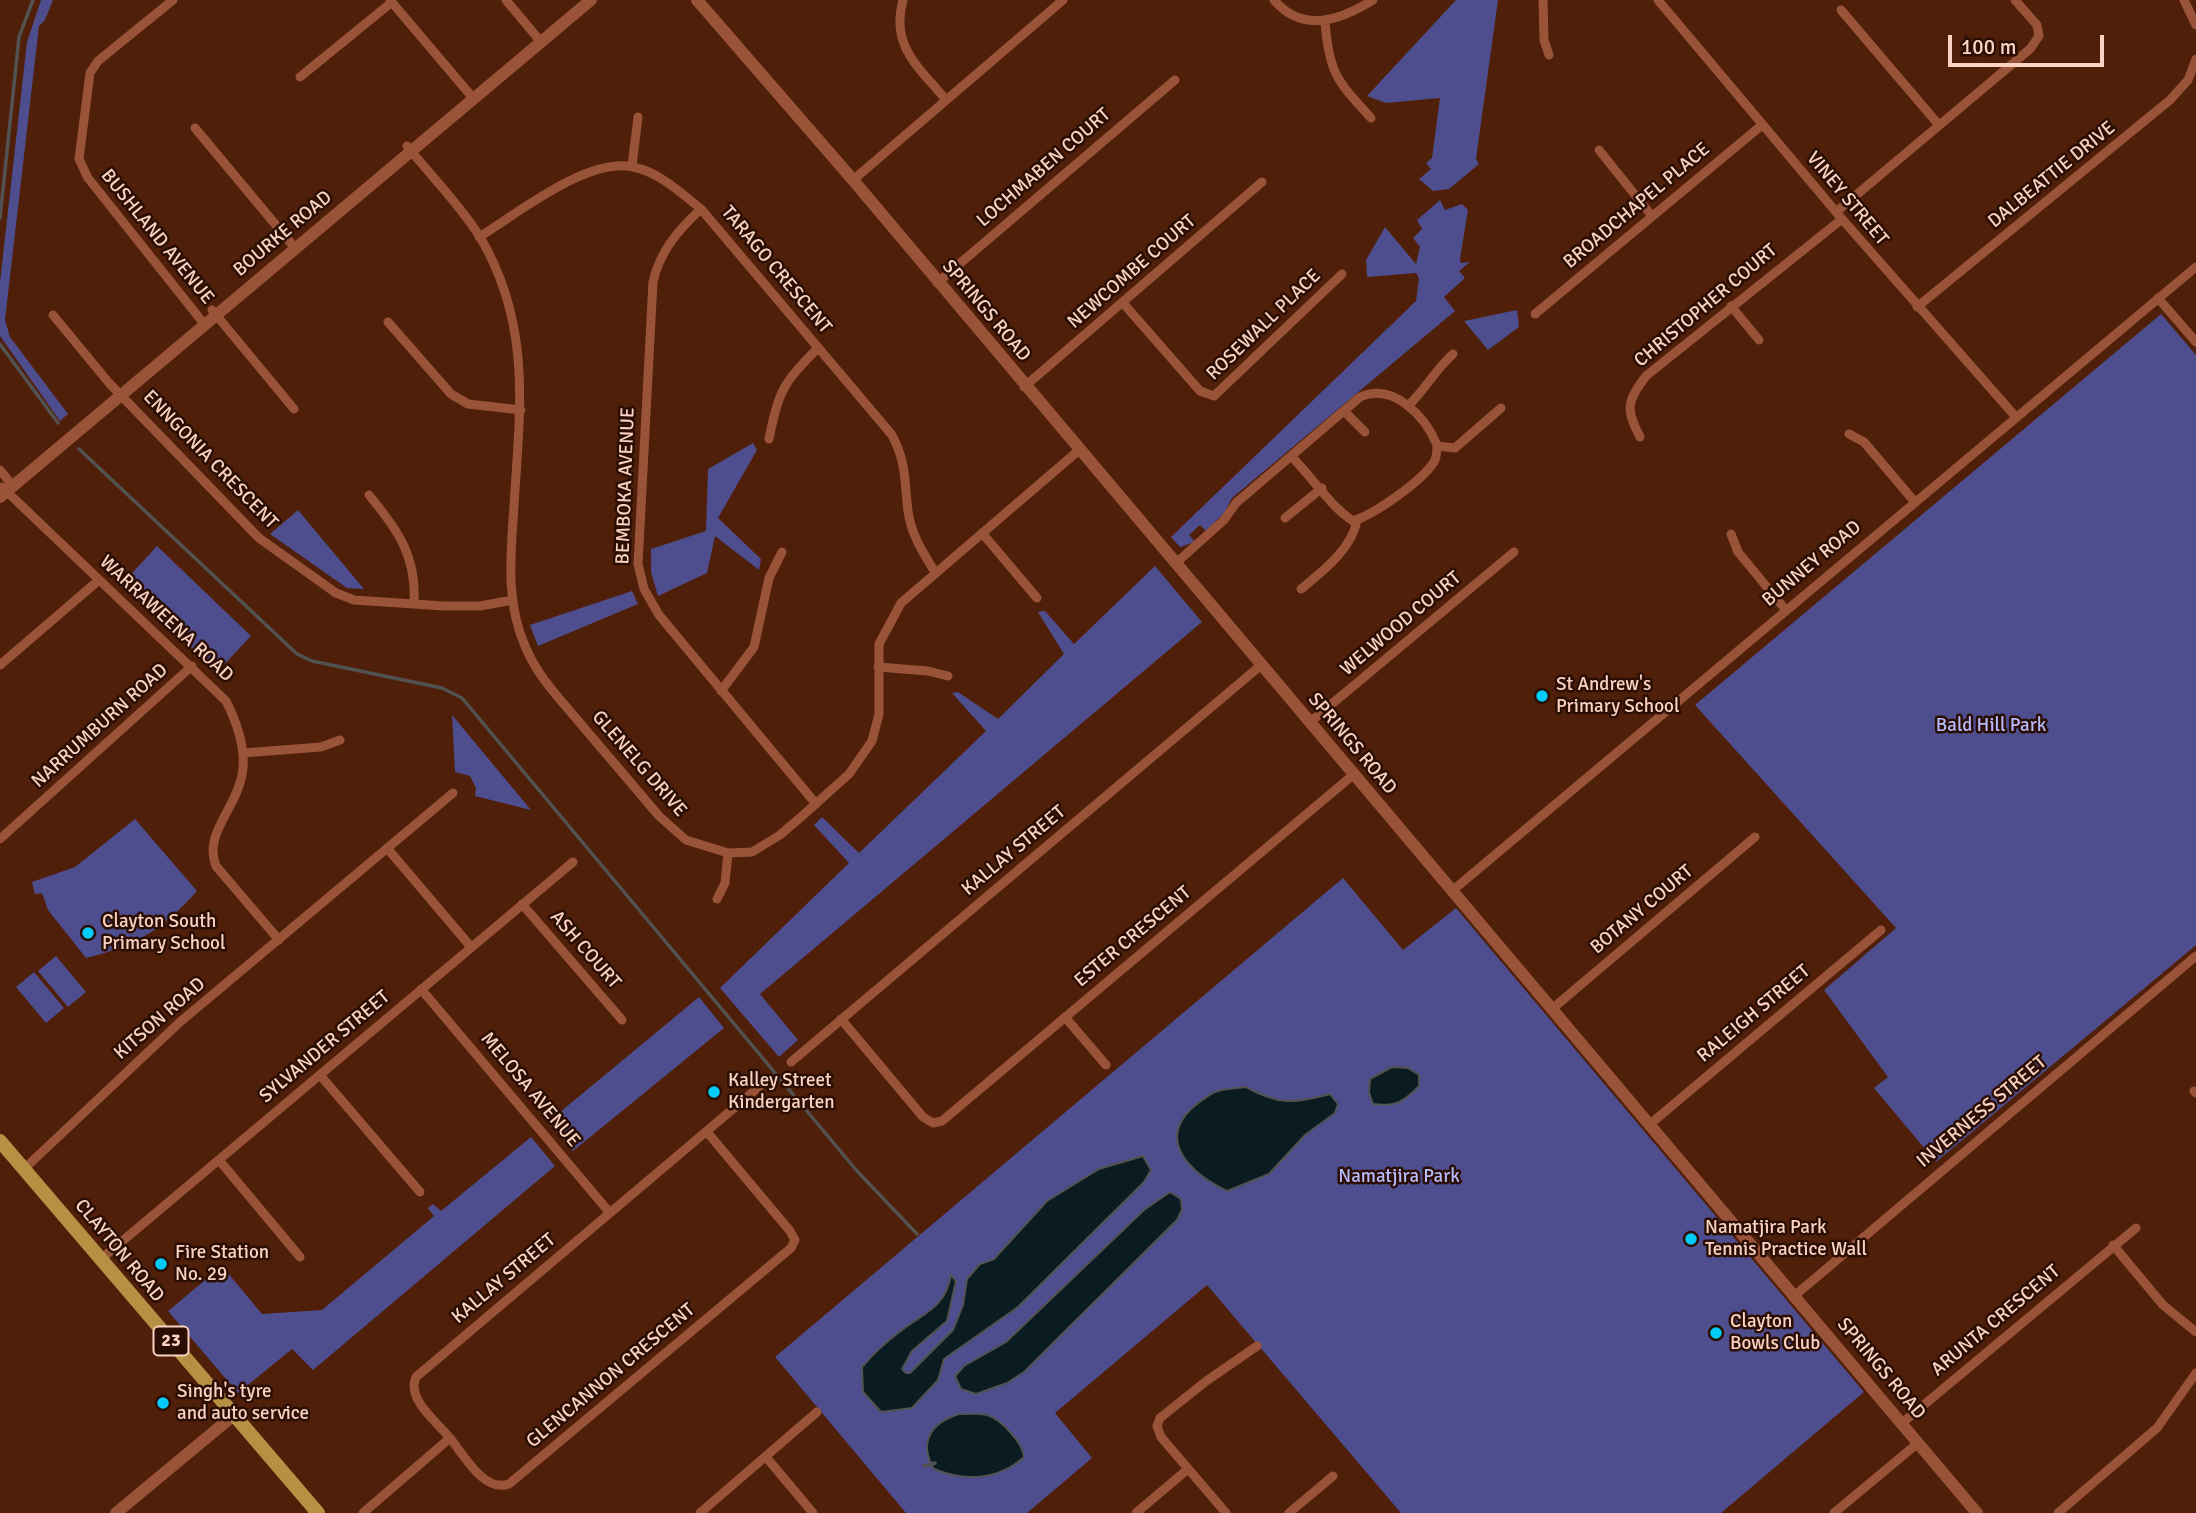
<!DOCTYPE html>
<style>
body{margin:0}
#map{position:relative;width:2196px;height:1513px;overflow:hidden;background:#501f09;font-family:Signika,sans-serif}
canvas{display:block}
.scale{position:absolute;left:1948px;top:35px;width:156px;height:32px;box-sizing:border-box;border:4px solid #fbd2c2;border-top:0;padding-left:9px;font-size:21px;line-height:24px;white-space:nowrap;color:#fbd2c2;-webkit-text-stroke:5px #2a0e04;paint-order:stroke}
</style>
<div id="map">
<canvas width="2196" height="1513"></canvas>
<div class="scale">100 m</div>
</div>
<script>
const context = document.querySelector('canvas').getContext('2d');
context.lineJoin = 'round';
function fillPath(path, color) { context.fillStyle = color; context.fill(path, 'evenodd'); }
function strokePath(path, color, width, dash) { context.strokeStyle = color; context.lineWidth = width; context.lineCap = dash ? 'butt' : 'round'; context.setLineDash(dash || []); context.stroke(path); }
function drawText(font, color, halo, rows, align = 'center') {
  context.font = font + ' Signika,sans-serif'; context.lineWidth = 5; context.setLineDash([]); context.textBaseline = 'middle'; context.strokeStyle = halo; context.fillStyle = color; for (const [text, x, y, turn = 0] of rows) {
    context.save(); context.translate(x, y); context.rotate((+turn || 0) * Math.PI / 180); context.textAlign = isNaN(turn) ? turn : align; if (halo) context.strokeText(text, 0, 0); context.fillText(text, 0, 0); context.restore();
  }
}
const green = new Path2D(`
 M41 0H53L45 20 39 26 5 320 10 337 68 414 60 421 0 336V282L27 42Z
 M1456 0H1498L1476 159 1479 164 1449 189 1433 191 1419 179 1431 169 1426 163 1432 158 1440 98 1386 103 1367 96Z
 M1440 200 1445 210 1462 204 1468 210 1460 259 1461 263 1470 262 1459 271 1465 278 1444 297 1455 311 1232 498 1224 513 1206 531 1200 525 1189 535 1195 542 1180 547 1171 537 1416 301 1419 278 1416 273 1367 277 1366 260 1385 227 1416 264 1420 247 1413 238 1422 229 1417 220Z
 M1517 310 1519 327 1488 350 1464 321Z
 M2161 314 2196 355V945L1936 1162 1874 1088 1888 1077 1824 990 1896 928 1695 705Z
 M753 443 757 450 718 518 761 559 759 570 715 536 707 573 658 596 651 572V549L706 531 708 469Z
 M298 510 364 589 347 588 270 534Z
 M157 546 251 636 217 672 122 584Z
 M1155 566 1202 622 760 994 798 1040 779 1057 720 988 849 863 814 825 822 817 859 853 986 731 952 693 958 692 998 719 1064 654 1038 612 1045 611 1074 644Z
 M632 591 638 604 538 646 530 625Z
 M452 715 531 810 475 796 476 788 470 776 455 772Z
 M135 819 197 891C163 929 136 946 86 958L48 910 42 893 35 894 32 882 75 867Z
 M1343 878 1403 950 1456 908 1864 1392 1721 1513H1401L1207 1285 1055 1413 1092 1458 1027 1513H906L775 1357Z
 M56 956 86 992 68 1007 38 971Z
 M34 972 64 1008 46 1023 16 987Z
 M699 997 724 1028 573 1151 548 1122Z
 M531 1137 555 1166 313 1370 292 1349 238 1393 168 1311 222 1266 262 1314 322 1310 434 1216 428 1208 433 1204 441 1211Z`);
const water = new Path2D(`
 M1392 1067 1408 1068 1419 1075V1086C1404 1102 1395 1107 1373 1104L1369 1093 1370 1079Z
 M1246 1087C1279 1105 1294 1104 1330 1094L1338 1104 1335 1113 1305 1135 1269 1174 1227 1191C1194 1175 1156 1143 1191 1109 1198 1103 1210 1093 1218 1091 1227 1088 1237 1088 1246 1087Z
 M1143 1156 1151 1170 1144 1182 1018 1307 944 1359 938 1380 912 1408 881 1412 863 1392 862 1367C874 1353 887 1341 902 1330 925 1312 945 1308 951 1275L956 1281 947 1321 912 1351 902 1369 906 1373H910L953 1330 963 1305 967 1279 980 1264 994 1259 1047 1201 1099 1169Z
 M1170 1192 1181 1199 1182 1210 1177 1220 1024 1372 1007 1383 976 1394 961 1389 955 1376 964 1366 1006 1342 1144 1210Z
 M959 1414C968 1414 979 1413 987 1415 1001 1419 1023 1443 1024 1457 999 1480 965 1482 934 1469 918 1442 931 1423 959 1414Z`);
const stream = new Path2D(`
 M0 218 19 37 33 0
 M0 344 58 423
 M79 449 297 654 312 661 442 688 462 698 857 1171 917 1234
 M924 1466 935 1463`);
const street = new Path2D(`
 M173 0 98 61 90 73 79 159 88 178 205 325
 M390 0 473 98
 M506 0 541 42
 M903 0C890 46 919 67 946 100
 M1274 0C1303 34 1341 20 1373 0
 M1543 0 1544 40 1549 55
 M1658 0 1842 219 2015 416
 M2184 0 2196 25
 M1841 10 1938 124
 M1325 22C1329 73 1337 81 1371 118
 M300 77 392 2
 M195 128 295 248
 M407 146C431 176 460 205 480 237 532 325 520 409 514 505 511 553 505 600 525 646 537 676 560 699 580 723 606 754 633 785 659 816L686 840 728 853 752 852 780 835 801 817 849 774 872 741 879 714V644L901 603 1078 451
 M1599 150 1652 216
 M632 166 638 117
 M853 180 1063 0
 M701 209C678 230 660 251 653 282L638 564 644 589 659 615 816 804
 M1836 212 2030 49 2039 36 2037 25 2015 0
 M479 237C517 214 587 157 633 167 659 172 681 193 701 209L892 435C907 464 904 480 908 511 911 534 923 553 935 572
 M937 283 1175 80
 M2158 298 2196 342
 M1123 303 1200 391 1214 396 1342 274
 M1731 306 1759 340
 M1917 307 2170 100 2188 80 2196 59
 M212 310 294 409
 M1535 314 1762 125
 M53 315 109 383 259 538 336 593 354 600 444 606H480L513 600
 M388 322 451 394 468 404 521 410
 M1024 387 1262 182
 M1409 405C1426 388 1436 369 1453 354
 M1344 411 1365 432
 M1849 434 1864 442 1914 501
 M1640 437C1625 408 1627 402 1646 376L1842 219
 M769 439C779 390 783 383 818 348
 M1437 446 1455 448 1501 408
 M0 470 13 486
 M2 487 226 701C237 723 247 750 242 775 236 809 203 834 216 866L279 940
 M369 495C398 530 417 557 414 604
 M1285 518 1322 488
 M982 533 1037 598
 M1731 534 1738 552 1785 609
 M1175 564 1224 520 1236 503 1360 397C1393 382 1425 416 1437 445 1437 451 1437 457 1434 462 1422 481 1375 514 1353 521 1329 505 1312 477 1291 456
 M1301 589C1323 571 1352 549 1357 520
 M0 665 99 580
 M878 667 928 671 948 676
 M721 691 754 647 769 578 782 552
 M1309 723 1514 552
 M243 753 321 747 340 740
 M0 839 192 666
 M387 848 471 947
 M1452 891 2196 267
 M717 899 725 883 728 853
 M522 904 622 1020
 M421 989 610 1213
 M1552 1009 1755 837
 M1065 1017 1106 1065
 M841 1019 923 1117 933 1123 942 1121 1353 775
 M791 1062 1260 666
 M320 1075 420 1192
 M2194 1091 2196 1093
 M1649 1125 1881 930
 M219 1160 300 1257
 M24 1169 180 1022 453 793
 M2113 1245 2163 1305 2196 1332
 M101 1259 573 862
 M1793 1297 2196 956
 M1901 1424 2136 1228
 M450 1438C464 1455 484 1493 509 1484L791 1248 795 1240 790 1231 707 1132
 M766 1457 813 1513
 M363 1513 450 1438C437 1422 406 1399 416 1377L760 1086
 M700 1513 817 1412
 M1136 1513 1188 1469
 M1226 1513 1161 1437 1157 1426 1160 1418 1205 1382 1257 1346
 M1289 1513 1333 1476
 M1834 1513 1918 1443
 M2058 1513 2157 1428 2196 1373`);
const secondary = new Path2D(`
 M697 0 853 180 1977 1513
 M0 497 591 0
 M116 1513 234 1415`);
const primary = new Path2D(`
 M0 1141 318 1513`);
const markers = [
 [1542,696,7,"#00cbf9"],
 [88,933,7,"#00cbf9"],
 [714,1092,7,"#00cbf9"],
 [1691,1239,7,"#00cbf9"],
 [161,1264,7,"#00cbf9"],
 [1716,1333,7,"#00cbf9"],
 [163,1403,7,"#00cbf9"]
];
const shields = [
 [171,1341,35]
];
const shieldNames = [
 ["23",171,1341]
];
const streetNames = [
 ["LOCHMABEN COURT",1044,168,-41],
 ["DALBEATTIE DRIVE",2052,175,-39],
 ["VINEY STREET",1847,199,50],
 ["BROADCHAPEL PLACE",1637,206,-40],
 ["BOURKE ROAD",283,234,-40],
 ["BUSHLAND AVENUE",157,237,51],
 ["TARAGO CRESCENT",776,270,50],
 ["NEWCOMBE COURT",1132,272,-41],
 ["CHRISTOPHER COURT",1706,306,-40],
 ["SPRINGS ROAD",986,311,50],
 ["ROSEWALL PLACE",1264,325,-44],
 ["ENNGONIA CRESCENT",210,460,46],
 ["BEMBOKA AVENUE",626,486,-88],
 ["BUNNEY ROAD",1812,564,-40],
 ["WARRAWEENA ROAD",166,619,43],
 ["WELWOOD COURT",1401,624,-40],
 ["NARRUMBURN ROAD",100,726,-42],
 ["SPRINGS ROAD",1352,744,50],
 ["GLENELG DRIVE",639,764,49],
 ["KALLAY STREET",1014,851,-40],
 ["BOTANY COURT",1642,910,-40],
 ["ESTER CRESCENT",1133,937,-40],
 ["ASH COURT",585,950,49],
 ["RALEIGH STREET",1754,1014,-40],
 ["KITSON ROAD",160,1019,-41],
 ["SYLVANDER STREET",325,1047,-40],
 ["MELOSA AVENUE",530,1090,50],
 ["INVERNESS STREET",1982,1112,-40],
 ["CLAYTON ROAD",119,1251,50],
 ["KALLAY STREET",504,1279,-40],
 ["ARUNTA CRESCENT",1996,1321,-40],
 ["SPRINGS ROAD",1881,1369,50],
 ["GLENCANNON CRESCENT",611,1376,-40]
];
const poiNames = [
 ["St Andrew's",1556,685],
 ["Primary School",1556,707],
 ["Clayton South",102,922],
 ["Primary School",102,944],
 ["Kalley Street",728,1081],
 ["Kindergarten",728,1103],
 ["Namatjira Park",1705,1228],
 ["Tennis Practice Wall",1705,1250],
 ["Fire Station",175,1253],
 ["No. 29",175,1275],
 ["Clayton",1730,1322],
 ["Bowls Club",1730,1344],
 ["Singh's tyre",177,1392],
 ["and auto service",177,1414]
];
const parkNames = [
 ["Bald Hill Park",1991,726],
 ["Namatjira Park",1399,1177]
];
fillPath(green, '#4e4d8d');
fillPath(water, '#0a1b21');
strokePath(water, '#525251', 2);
strokePath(stream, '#525251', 3.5);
strokePath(street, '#995338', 9);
strokePath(secondary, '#995338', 12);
strokePath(primary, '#b69144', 14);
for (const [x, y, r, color] of markers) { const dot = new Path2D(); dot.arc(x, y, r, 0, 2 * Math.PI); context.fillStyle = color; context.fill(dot); strokePath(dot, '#2a0e04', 2.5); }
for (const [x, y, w] of shields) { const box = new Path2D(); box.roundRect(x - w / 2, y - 14.5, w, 29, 5); context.fillStyle = '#2a0e04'; context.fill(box); strokePath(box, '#fbd2c2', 2); }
drawText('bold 18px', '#fbd2c2', null, shieldNames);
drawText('19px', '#fbd2c2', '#2a0e04', streetNames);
drawText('19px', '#fbd2c2', '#2a0e04', poiNames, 'left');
drawText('19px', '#b7bbff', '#2a0e04', parkNames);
</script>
